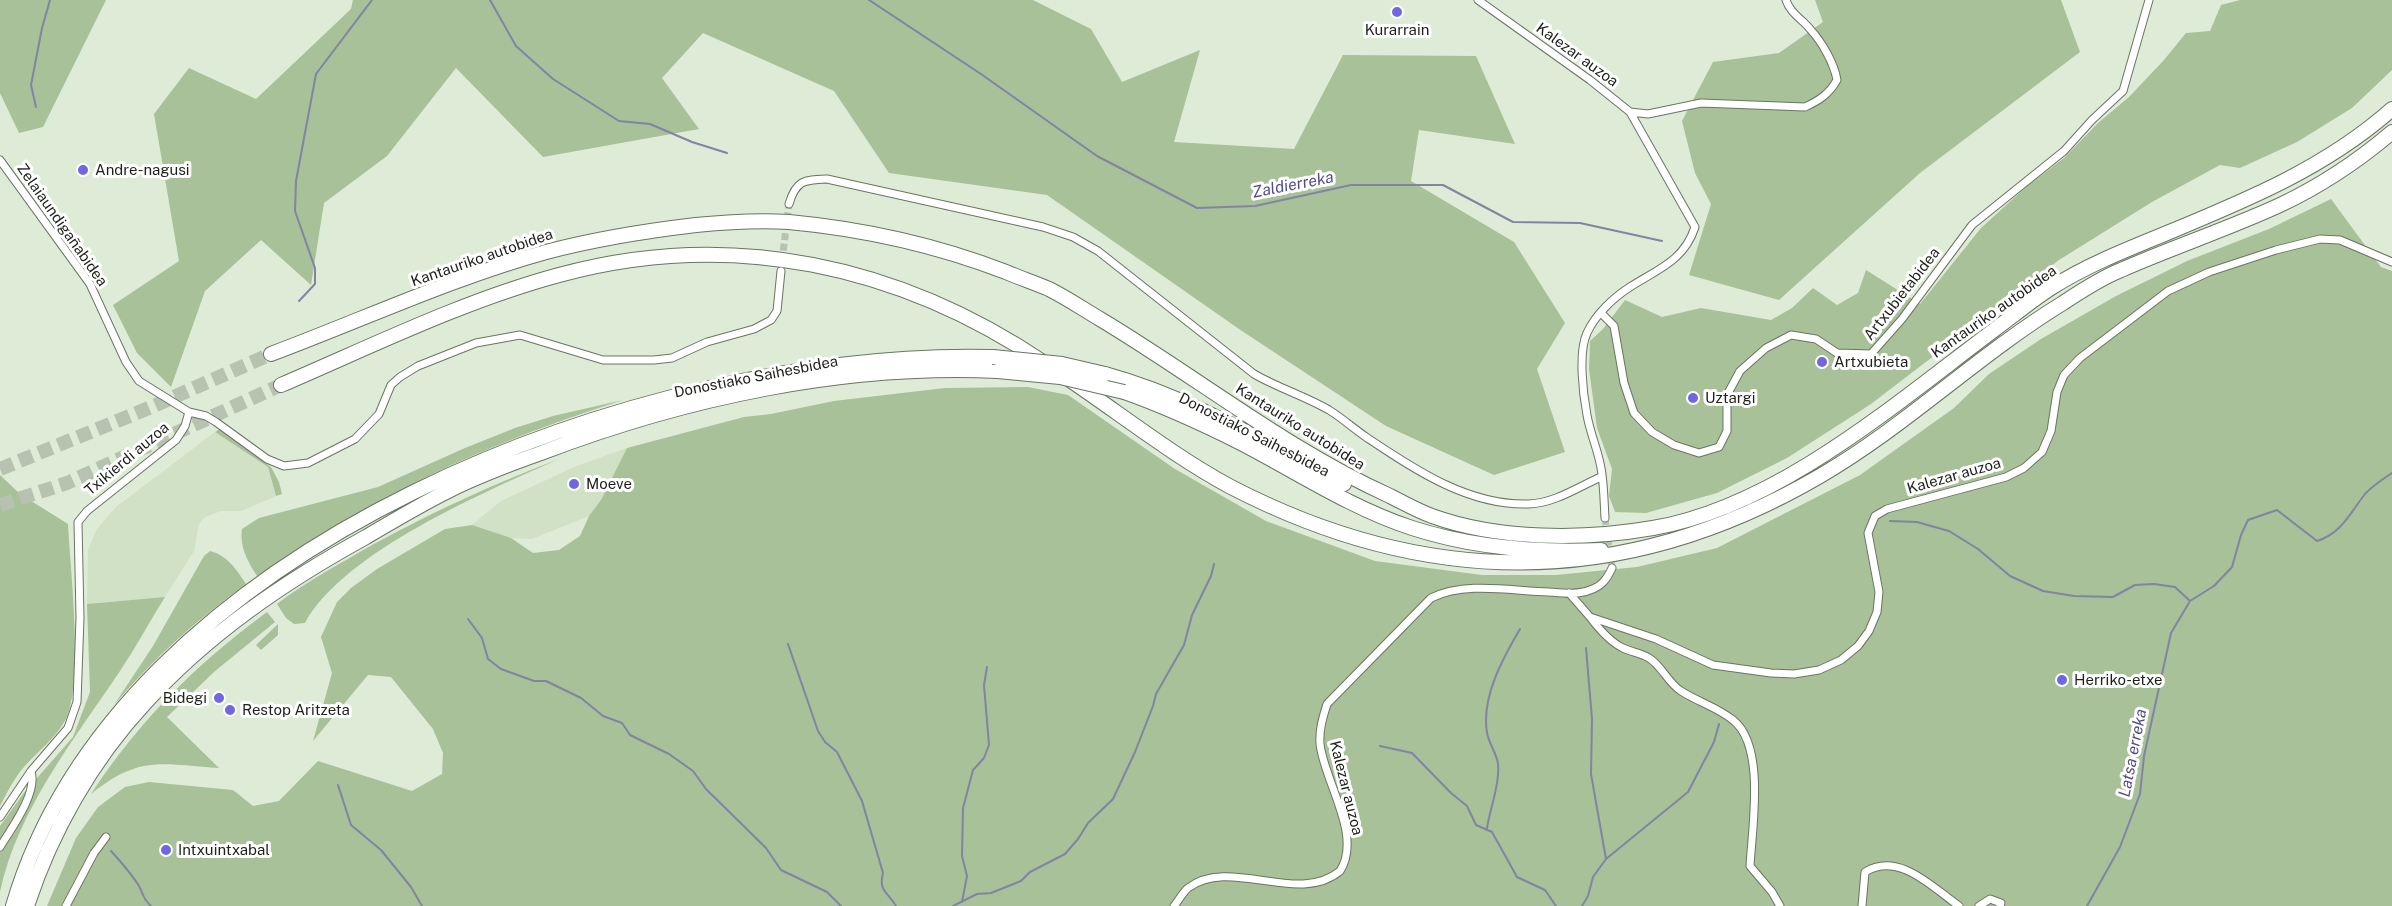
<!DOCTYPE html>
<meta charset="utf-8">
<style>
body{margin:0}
canvas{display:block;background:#deebd6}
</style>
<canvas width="2392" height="906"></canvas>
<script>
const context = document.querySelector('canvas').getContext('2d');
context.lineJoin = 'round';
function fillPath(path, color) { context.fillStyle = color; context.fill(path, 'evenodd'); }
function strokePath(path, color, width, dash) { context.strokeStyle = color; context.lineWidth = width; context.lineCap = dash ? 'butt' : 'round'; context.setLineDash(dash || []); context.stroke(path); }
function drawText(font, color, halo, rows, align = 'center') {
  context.font = font + ' "Public Sans",sans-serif'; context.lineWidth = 6; context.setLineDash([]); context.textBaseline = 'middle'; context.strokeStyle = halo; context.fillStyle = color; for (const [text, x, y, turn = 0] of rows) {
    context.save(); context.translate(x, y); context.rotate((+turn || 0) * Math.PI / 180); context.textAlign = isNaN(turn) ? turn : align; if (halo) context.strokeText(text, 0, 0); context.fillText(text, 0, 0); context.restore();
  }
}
const built = new Path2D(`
 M215 432 268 467 276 496 241 511H221L205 517 199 524 194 551 165 597 87 604 88 550 97 529 116 507Z
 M627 448 601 500 589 516 532 539 511 538 472 525 501 501 574 467Z`);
const green = new Path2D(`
 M0 0H106L43 127 19 133 0 93Z
 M353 0H1033L1091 29 1122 82 1200 50 1174 142 1294 149 1343 55 1476 56 1515 144 1419 130 1411 181 1514 242 1565 323 1537 369 1565 452 1494 475 1386 426 1239 329 1047 195 889 173 834 91 703 33 662 78 699 129 543 157 456 68 387 156 324 203 311 285 261 240 205 291 171 387 137 353 113 305 179 261 154 114 189 68 256 99 351 9Z
 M1815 0H2061L2080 52 1920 173 1779 300 1689 275 1711 204 1695 173 1682 121 1713 62 1779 53 1823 22Z
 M2240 0H2392V70L2352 108 2297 142 2240 168 2220 165 2152 202 2059 260 1871 404 1787 458 1717 493 1646 513 1615 512 1609 496 1612 469 1597 428 1589 369 1590 341 1603 329 1625 300 1662 317 1701 308 1771 320 1792 308 1813 288 1837 305 1858 293 1866 270 1920 304 1981 228 2026 187 2064 158 2098 123 2129 97 2164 60 2186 33 2210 31 2221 5Z
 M2331 199 2381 267 2392 271V906H47L76 838 98 807 125 787 149 782 233 790 253 806 279 801 318 761 412 791 442 774 443 753 433 729 391 677 368 675 313 741 332 673 321 637 337 602 351 588 377 569 445 529 472 525 511 538 533 553 559 550 580 536 589 516 601 500 627 448 744 417 771 414 834 401 945 388 1028 387 1068 395 1175 469 1266 521 1375 561 1482 575H1556L1637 567 1717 548 1860 475 1954 408 1989 374 2041 339 2116 296 2187 261 2269 229Z
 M623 400C542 426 461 457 386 498 342 522 300 549 257 576 248 562 239 546 242 529L259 518 378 487 465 448 515 428 553 416Z
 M220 429 271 467 279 482 282 494 276 496 268 467 215 432Z
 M562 458C488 490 343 552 305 623L294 624 286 618 277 604C307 581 341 563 374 544 435 511 497 482 562 458Z
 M0 475 20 494 68 524C70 568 84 682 66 719 56 738 38 751 24 767 14 778 7 793 0 806Z
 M210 551C227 555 237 570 246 584 196 620 153 659 114 705L153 646 204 556Z
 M165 597C150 621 136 647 120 671 75 738 17 811 0 892V826L23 794 73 737 90 692 87 604Z
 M267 612 275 622 214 672 167 717 219 768C161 764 139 755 91 794 140 720 195 665 267 612Z
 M278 624V635L261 650 256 645Z`);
const stream = new Path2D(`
 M490 0 516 46 553 79 619 121 650 124 692 142 727 153
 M869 0 981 74 1097 156 1197 208 1255 206 1351 185H1443L1513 222 1580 223 1662 241
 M36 107 31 85 42 28 50 0
 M299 301 315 284V268L295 211 296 181 316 74 372 0
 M1890 521 1917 522 1949 531 1978 549 2010 576 2043 591 2074 596 2113 597 2135 585 2154 584 2175 587 2190 601
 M468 619 482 638 488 659 501 669 534 681H546L581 698 603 716 622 723 630 735 669 754 693 771 706 789 766 848 781 870 827 892 841 906
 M788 644 818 731 825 742 837 752 862 801 883 873C878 891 888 892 896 906
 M1586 648 1592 719 1591 774 1606 859
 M1380 746 1412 753 1451 793 1467 806 1476 825 1492 832 1517 877 1545 890 1556 906
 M338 785 351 825 381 850 411 887 422 906
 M1487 828C1490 809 1500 783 1498 764 1497 754 1489 744 1487 733 1481 697 1503 658 1520 629
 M111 851C121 862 131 873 139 886 144 895 142 898 151 906
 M962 902 967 876 962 856 963 808 973 770 984 758 989 745 984 685 987 667
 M953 906 977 894 991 893 1021 881 1030 872 1065 854 1078 839 1088 823 1113 799 1135 752 1153 706 1156 694 1184 645 1192 615 1211 576 1214 564
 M1582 906 1588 896 1593 877 1606 859 1688 792 1714 742 1719 724
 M2087 906 2120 847 2140 794 2144 756 2171 633 2190 601 2214 586 2232 567 2241 535 2248 520 2277 510 2317 541C2342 533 2350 513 2365 494 2372 486 2383 479 2392 473`);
const streetTunnel = new Path2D(`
 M782 261 789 204
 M1605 518 1612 568`);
const highwayTunnel = new Path2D(`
 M0 469 149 408 271 354
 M0 505 67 483 281 385`);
const street = new Path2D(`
 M1478 0 1590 80 1630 112 1695 227C1684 261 1658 269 1630 287 1614 297 1595 315 1587 333 1578 352 1583 394 1587 415 1590 433 1598 450 1601 468 1604 484 1604 502 1605 518
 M1630 112 1648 114 1701 103 1805 107C1820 100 1829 94 1837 80 1834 63 1822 42 1810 29 1802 19 1790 13 1786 0
 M0 160 90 284 126 362 139 381 189 412 206 416 216 422 267 459 284 466 308 463 355 439 379 414 391 385 400 377 418 366 476 343 520 335 603 360H654L672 358 707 342 754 329 771 320 777 311 781 271
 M789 204C796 180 804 180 827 179L1043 227 1073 237 1098 251 1254 374C1278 388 1305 396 1329 410 1342 418 1353 428 1366 437 1414 469 1468 506 1529 504 1555 503 1578 487 1601 477
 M1601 313 1614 326 1624 383 1634 413 1652 432 1674 445 1699 453 1719 447 1727 431V395L1740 371 1766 348 1791 335 1816 339 1837 353 1871 354 1902 319 1972 225 2064 151 2092 120 2123 91 2149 0
 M1569 593 1590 617 1656 639 1713 665 1771 673 1794 674 1819 670 1841 660 1858 646 1869 631 1877 612 1879 592 1868 533 1875 516 1887 509 2006 477 2024 468 2042 452 2051 431 2057 392 2064 375 2080 358 2168 291 2209 272 2276 250 2320 239 2340 240 2392 262
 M1590 617C1599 629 1610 642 1623 648 1631 652 1641 653 1649 658 1662 666 1668 683 1681 691 1698 702 1717 707 1733 720 1766 746 1752 828 1750 866L1772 892 1780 906
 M0 817 31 771 68 728 77 702 80 618 78 522 87 511 176 440 185 426 189 412
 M0 847C11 829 38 793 31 771
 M66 906 94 853 106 837
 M1174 906C1179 900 1183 892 1188 888 1230 856 1298 906 1340 871 1363 836 1324 781 1320 744 1319 729 1323 717 1327 704L1431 598C1466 581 1511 591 1549 592 1562 593 1578 595 1590 590 1602 586 1607 579 1612 568
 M1862 906 1865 872C1899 851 1933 888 1959 906
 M1979 906 1990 899 2001 903 2000 906`);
const highway = new Path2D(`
 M271 354C362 320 452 278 546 252 595 239 645 231 696 225 726 222 759 220 789 222 864 229 936 245 1006 272 1020 278 1035 283 1049 289 1067 298 1083 309 1100 319 1197 377 1286 449 1390 496 1404 503 1418 511 1432 516 1498 540 1584 540 1653 528 1777 507 1895 404 1994 330 2013 316 2031 301 2051 288 2087 265 2128 249 2167 233 2247 200 2327 167 2392 109
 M1105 374C1192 398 1264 443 1344 484
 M1070 380C1122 415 1175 457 1231 487 1430 590 1626 589 1820 476 1906 426 1978 355 2063 303 2081 291 2101 278 2121 270 2173 247 2228 229 2280 205 2320 186 2358 161 2392 132
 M281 385C372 346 463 301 559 275 731 228 900 265 1046 364
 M1124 392C1164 406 1203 424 1241 443 1297 472 1351 508 1412 528 1474 548 1536 553 1601 550
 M13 906C119 543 649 348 993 357
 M27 906C51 832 92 760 145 703 208 634 284 582 366 537 393 521 420 505 448 491 478 476 510 464 541 453 685 398 843 364 998 371`);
const highwayBridge = new Path2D(`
 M993 357 1062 364 1105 374
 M998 371 1060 377 1124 392`);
const markers = [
 [1397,12,6,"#7166e1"],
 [83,170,6,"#7166e1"],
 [1822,362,6,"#7166e1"],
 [1693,398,6,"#7166e1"],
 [574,484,6,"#7166e1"],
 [2062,680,6,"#7166e1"],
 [219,698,6,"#7166e1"],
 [230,710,6,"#7166e1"],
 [166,850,6,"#7166e1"]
];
const poiNames = [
 ["Kurarrain",1397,30,"center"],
 ["Andre-nagusi",95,170],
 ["Artxubieta",1834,362],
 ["Uztargi",1705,398],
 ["Moeve",586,484],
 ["Herriko-etxe",2074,680],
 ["Bidegi",207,698,"right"],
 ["Restop Aritzeta",242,710],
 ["Intxuintxabal",178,850]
];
const streetNames = [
 ["Kalezar auzoa",1577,55,36],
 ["Zelaiaundigañabidea",62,225,55],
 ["Kantauriko autobidea",482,258,-19],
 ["Artxubietabidea",1902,294,-52],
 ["Kantauriko autobidea",1994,312,-35],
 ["Donostiako Saihesbidea",756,377,-11],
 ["Kantauriko autobidea",1300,427,32],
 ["Donostiako Saihesbidea",1254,435,27],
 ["Txikierdi auzoa",127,459,-40],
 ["Kalezar auzoa",1954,476,-16],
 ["Kalezar auzoa",1346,788,76]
];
const waterNames = [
 ["Zaldierreka",1293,185,-11],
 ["Latsa erreka",2133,753,-79]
];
fillPath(built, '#d0e1c5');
fillPath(green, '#a8c198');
strokePath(stream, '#8184a3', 2);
strokePath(streetTunnel, '#b7c3b0', 7, [7, 3.5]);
strokePath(highwayTunnel, '#b7c3b0', 14, [14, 7]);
strokePath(street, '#6a7563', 9);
strokePath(highway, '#6a7563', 16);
strokePath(street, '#fff', 7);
strokePath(highway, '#fff', 14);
strokePath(highwayBridge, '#6a7563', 16, []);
strokePath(highwayBridge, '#fff', 14);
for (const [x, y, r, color] of markers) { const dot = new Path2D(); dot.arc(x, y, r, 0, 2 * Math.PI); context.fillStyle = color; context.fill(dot); strokePath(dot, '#fff', 2); }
drawText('15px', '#1d211a', '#fff', poiNames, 'left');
drawText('15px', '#1d211a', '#fff', streetNames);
drawText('italic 16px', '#4f4d8a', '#fff', waterNames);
</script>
